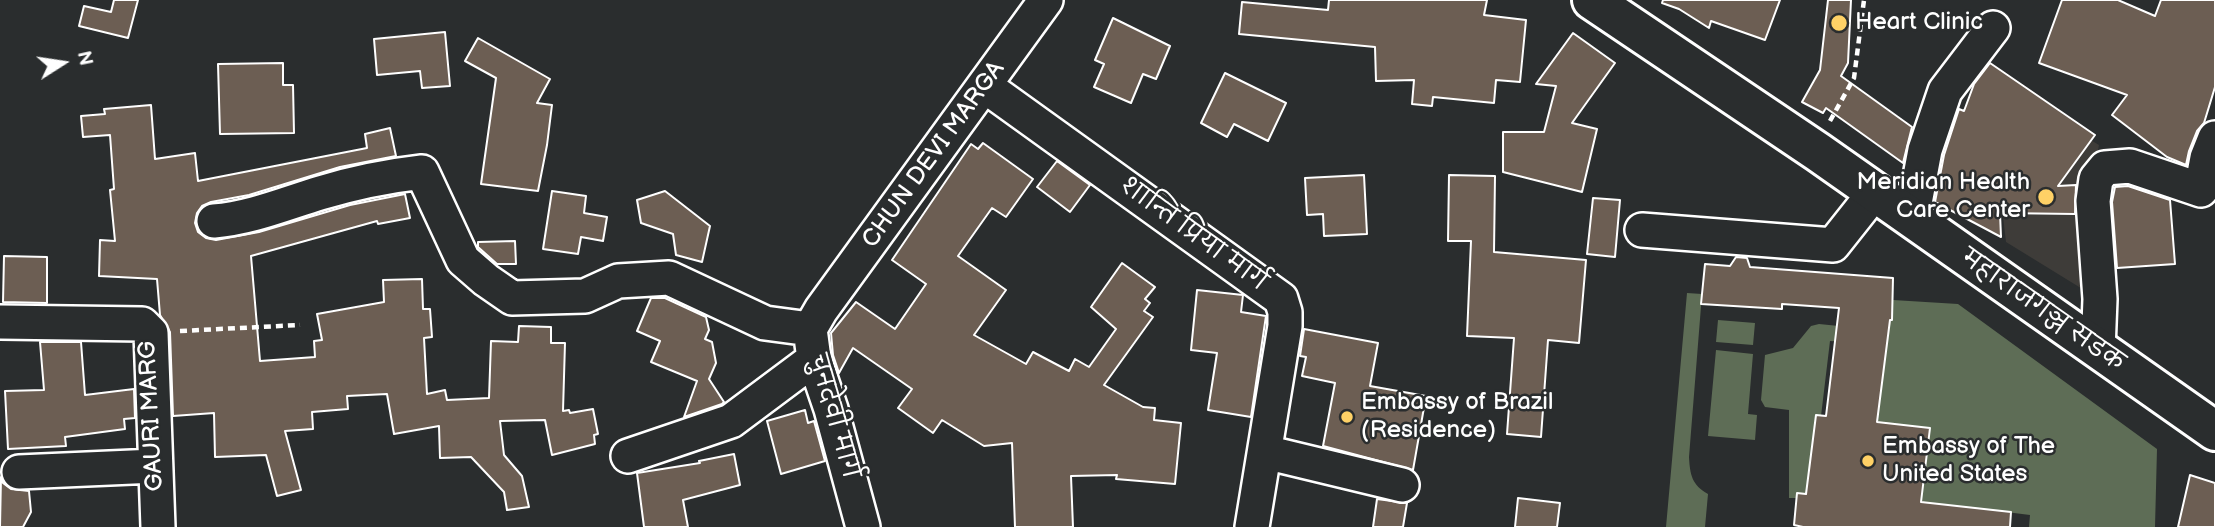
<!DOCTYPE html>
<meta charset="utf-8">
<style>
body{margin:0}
#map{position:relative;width:2215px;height:527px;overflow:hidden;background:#2a2d2e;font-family:"Balsamiq Sans",sans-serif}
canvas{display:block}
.north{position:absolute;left:28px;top:28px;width:70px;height:70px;-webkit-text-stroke:5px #2a2d2e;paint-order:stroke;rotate:78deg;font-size:19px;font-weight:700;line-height:28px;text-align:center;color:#fff}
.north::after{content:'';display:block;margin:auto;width:24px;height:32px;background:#fff;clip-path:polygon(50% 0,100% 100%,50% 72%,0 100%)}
</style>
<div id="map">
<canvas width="2215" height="527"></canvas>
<div class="north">N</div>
</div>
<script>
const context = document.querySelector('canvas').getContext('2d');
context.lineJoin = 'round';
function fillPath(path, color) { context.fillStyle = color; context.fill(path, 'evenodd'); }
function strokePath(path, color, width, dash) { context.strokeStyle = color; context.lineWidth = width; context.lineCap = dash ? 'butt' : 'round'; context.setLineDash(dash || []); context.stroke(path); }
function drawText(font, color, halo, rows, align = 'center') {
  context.font = font + ' "Balsamiq Sans","Playpen Sans Deva",sans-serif'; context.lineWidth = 5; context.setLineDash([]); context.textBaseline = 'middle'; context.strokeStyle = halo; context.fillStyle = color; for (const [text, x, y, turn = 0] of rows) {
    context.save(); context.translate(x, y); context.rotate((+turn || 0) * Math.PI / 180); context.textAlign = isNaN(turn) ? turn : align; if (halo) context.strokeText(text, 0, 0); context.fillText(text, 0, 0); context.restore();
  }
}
const built = new Path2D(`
 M2064 124 2099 145 2089 204 2084 290 2006 242 2002 208Z`);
const green = new Path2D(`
 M1687 293 1702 294 1689 457C1690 475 1692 485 1708 494L1705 527H1666Z
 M1893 300 1958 304 2157 449 2155 527H2029L2030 515 1958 506 1920 510 1930 429 1877 422Z
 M1718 320 1755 323 1753 345 1716 342Z
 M1819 324 1859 328 1858 343 1830 341 1821 416H1816L1806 494 1797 498H1789V410L1765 407 1761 400 1765 355 1793 348 1811 326Z
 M1716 350 1753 354 1748 414 1757 415 1755 440 1708 436Z`);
const building = new Path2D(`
 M114 0H138L128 38 79 26 84 6 111 12Z
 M1329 0H1487L1484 15 1526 20 1520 82 1496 80 1494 103 1433 97 1432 106 1412 104 1414 80 1376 81 1375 47 1239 34 1242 2 1328 10Z
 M1663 0H1780L1765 40 1711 21 1709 28 1679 9 1662 3Z
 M1828 0H1851L1848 63 1841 76 1912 127 1903 163 1826 108 1823 113 1802 102 1820 70Z
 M2062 0H2118L2155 16 2161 0H2215V87L2204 123 2197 131 2189 151 2186 165 2167 157 2112 115 2127 95 2039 63Z
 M1113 18 1170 46 1156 79 1143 74 1131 103 1094 87 1104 64 1095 60Z
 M445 32 450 86 422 88 420 71 377 75 374 39Z
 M1573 33 1615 63 1572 123 1597 129 1582 192 1503 172V132H1544L1556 86 1536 84Z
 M478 38 550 79 537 103 552 105 547 145 538 191 481 184 496 78 465 61Z
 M283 63V85H293L294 133 220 134 218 64Z
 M1990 63 2095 135 2058 186 2076 185 2075 214 2000 213 2001 237 1935 202 1944 155 1959 109 1964 111 1974 84Z
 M1225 73 1286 103 1268 141 1234 124 1227 137 1201 123Z
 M151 105 155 159 195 153 198 181 367 148 365 134 390 128 396 156 340 167 249 195 211 202 202 206 197 213 195 223 198 232 206 238 216 240 259 232 350 205 405 194 410 218 378 224 377 221 251 256 260 361 315 357 314 341 322 340 317 314 384 302 383 280 422 279 423 309H430L432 337 424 338 427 394 445 390 447 400 489 398 491 341 518 342 519 326 551 327V343H565L563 411 569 410 570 413 593 409 598 434 594 435 595 444 552 455 545 420 500 421 504 455 522 476 529 507 507 510 504 492 471 457 440 458 439 426 394 434 387 394 347 396 348 409 312 412 313 429 285 431 301 490 277 496 266 455 215 457 214 413 173 416 170 332 160 315 157 279 99 276 100 240 115 241 110 190 114 189 110 135 83 137 81 116 105 114 104 109Z
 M983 143 1033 179 1006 217 992 208 958 256 1006 290 974 335 1026 364 1033 352 1069 371 1075 359 1089 367 1116 329 1091 307 1122 263 1155 287 1145 299 1150 303 1144 311 1153 317 1104 385 1143 407 1155 408 1154 420 1181 423 1175 484 1116 479 1117 475 1071 476 1073 527H1015L1012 443 984 446 942 420 933 433 898 408 912 389 853 348 839 373 833 355 831 333 856 302 895 329 926 284 892 260 971 144 978 149Z
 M1057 161 1090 185 1070 212 1037 187Z
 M1364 175 1367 234 1324 236 1323 214 1307 215 1305 178Z
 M1449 175 1495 176 1494 252 1586 260 1579 343 1548 340 1541 437 1507 434 1514 338 1467 336 1471 241H1448Z
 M2128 186 2170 200 2175 264 2117 268 2112 202 2115 187Z
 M552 191 586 196 584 213 607 217 603 241 581 237 578 254 543 249Z
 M665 191 710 226 702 262 676 255 673 234 641 223 637 200Z
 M1593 198 1620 200 1615 257 1587 254Z
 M515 241 516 264H497L478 247V242Z
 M4 256 47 257V303L3 302Z
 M1736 257 1747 258 1750 267 1893 278 1892 320H1890L1877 422 1930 428 1921 502 2011 512 2010 527H1803L1794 525 1797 493 1806 494 1816 415 1826 416 1839 308 1782 304V309L1701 304 1705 264 1730 266Z
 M1197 290 1243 295 1241 312 1266 316 1251 417 1208 410 1217 353 1191 350Z
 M651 298H665L706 317 709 330 705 339 712 342 716 363 709 379 724 402 722 404 684 417 697 381 651 362 660 341 637 331Z
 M1304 329 1378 343 1370 386 1426 396 1413 470 1323 446 1335 383 1302 376 1306 357 1300 356Z
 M40 342H81L85 395 134 389 135 418 124 419 125 429 65 437 66 446 8 449 5 391 44 390Z
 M805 410 808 423 814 421 825 461 781 474 767 421Z
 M734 454 740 485 683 500 688 527H644L637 473 700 463 699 461Z
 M2190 475 2215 483V527H2178Z
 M1 477 3 483 11 489 29 491 31 512 23 527H0Z
 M1518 498 1560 503 1557 527H1515Z
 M1377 499 1407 503 1403 527H1373Z`);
const path = new Path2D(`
 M1830 121 1854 78 1864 0
 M180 331 300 325`);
const minor = new Path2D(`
 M985 86 1281 299 1285 312V326L1252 527
 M1912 219 1925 150 1945 91 1993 28
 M214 221C251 218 284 204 320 193 353 183 387 176 422 172L463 260 486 280 512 298 585 296 618 281 669 278 765 323 810 329
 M1642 230 1833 245 1875 192
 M0 322 142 324 151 333 158 527
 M2098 350 2100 299 2093 201 2096 179 2105 168 2130 166 2201 190 2207 158 2215 138
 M1265 452 1402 485
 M628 456 731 421 814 359
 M19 472 155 466
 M863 527 831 409 814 359 810 329 821 310 1046 0`);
const major = new Path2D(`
 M1592 0 1818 152 2215 431`);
const markers = [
 [1839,23,9,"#ffd166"],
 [2046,197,9,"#ffd166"],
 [1347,417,7,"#ffd166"],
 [1868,461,7,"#ffd166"]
];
const poiNames = [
 ["Heart Clinic",1855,23],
 ["Meridian Health",2030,183,"right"],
 ["Care Center",2030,211,"right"],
 ["Embassy of Brazil",1361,403],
 ["(Residence)",1361,431],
 ["Embassy of The",1882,447],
 ["United States",1882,475]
];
const streetNames = [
 ["CHUN DEVI MARGA",934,155,-54],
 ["शान्ति प्रिया मार्ग",1193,235,36],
 ["महाराजगञ्ज सडक",2042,311,35],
 ["GAURI MARG",152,416,-93],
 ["चुनदेवी मार्ग",833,417,74]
];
fillPath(built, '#3e3c39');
fillPath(green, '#5e6d56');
fillPath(building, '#6c5e53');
strokePath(building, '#fff', 2);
strokePath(minor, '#fff', 38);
strokePath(major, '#fff', 44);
strokePath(path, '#fff', 4.5, [7, 5]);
strokePath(minor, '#2a2d2e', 33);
strokePath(major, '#2a2d2e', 38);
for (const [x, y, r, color] of markers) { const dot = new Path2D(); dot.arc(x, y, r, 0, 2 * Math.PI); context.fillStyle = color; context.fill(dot); strokePath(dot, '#2a2d2e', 2.5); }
drawText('24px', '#fff', '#2a2d2e', poiNames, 'left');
drawText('24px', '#fff', '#2a2d2e', streetNames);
</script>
